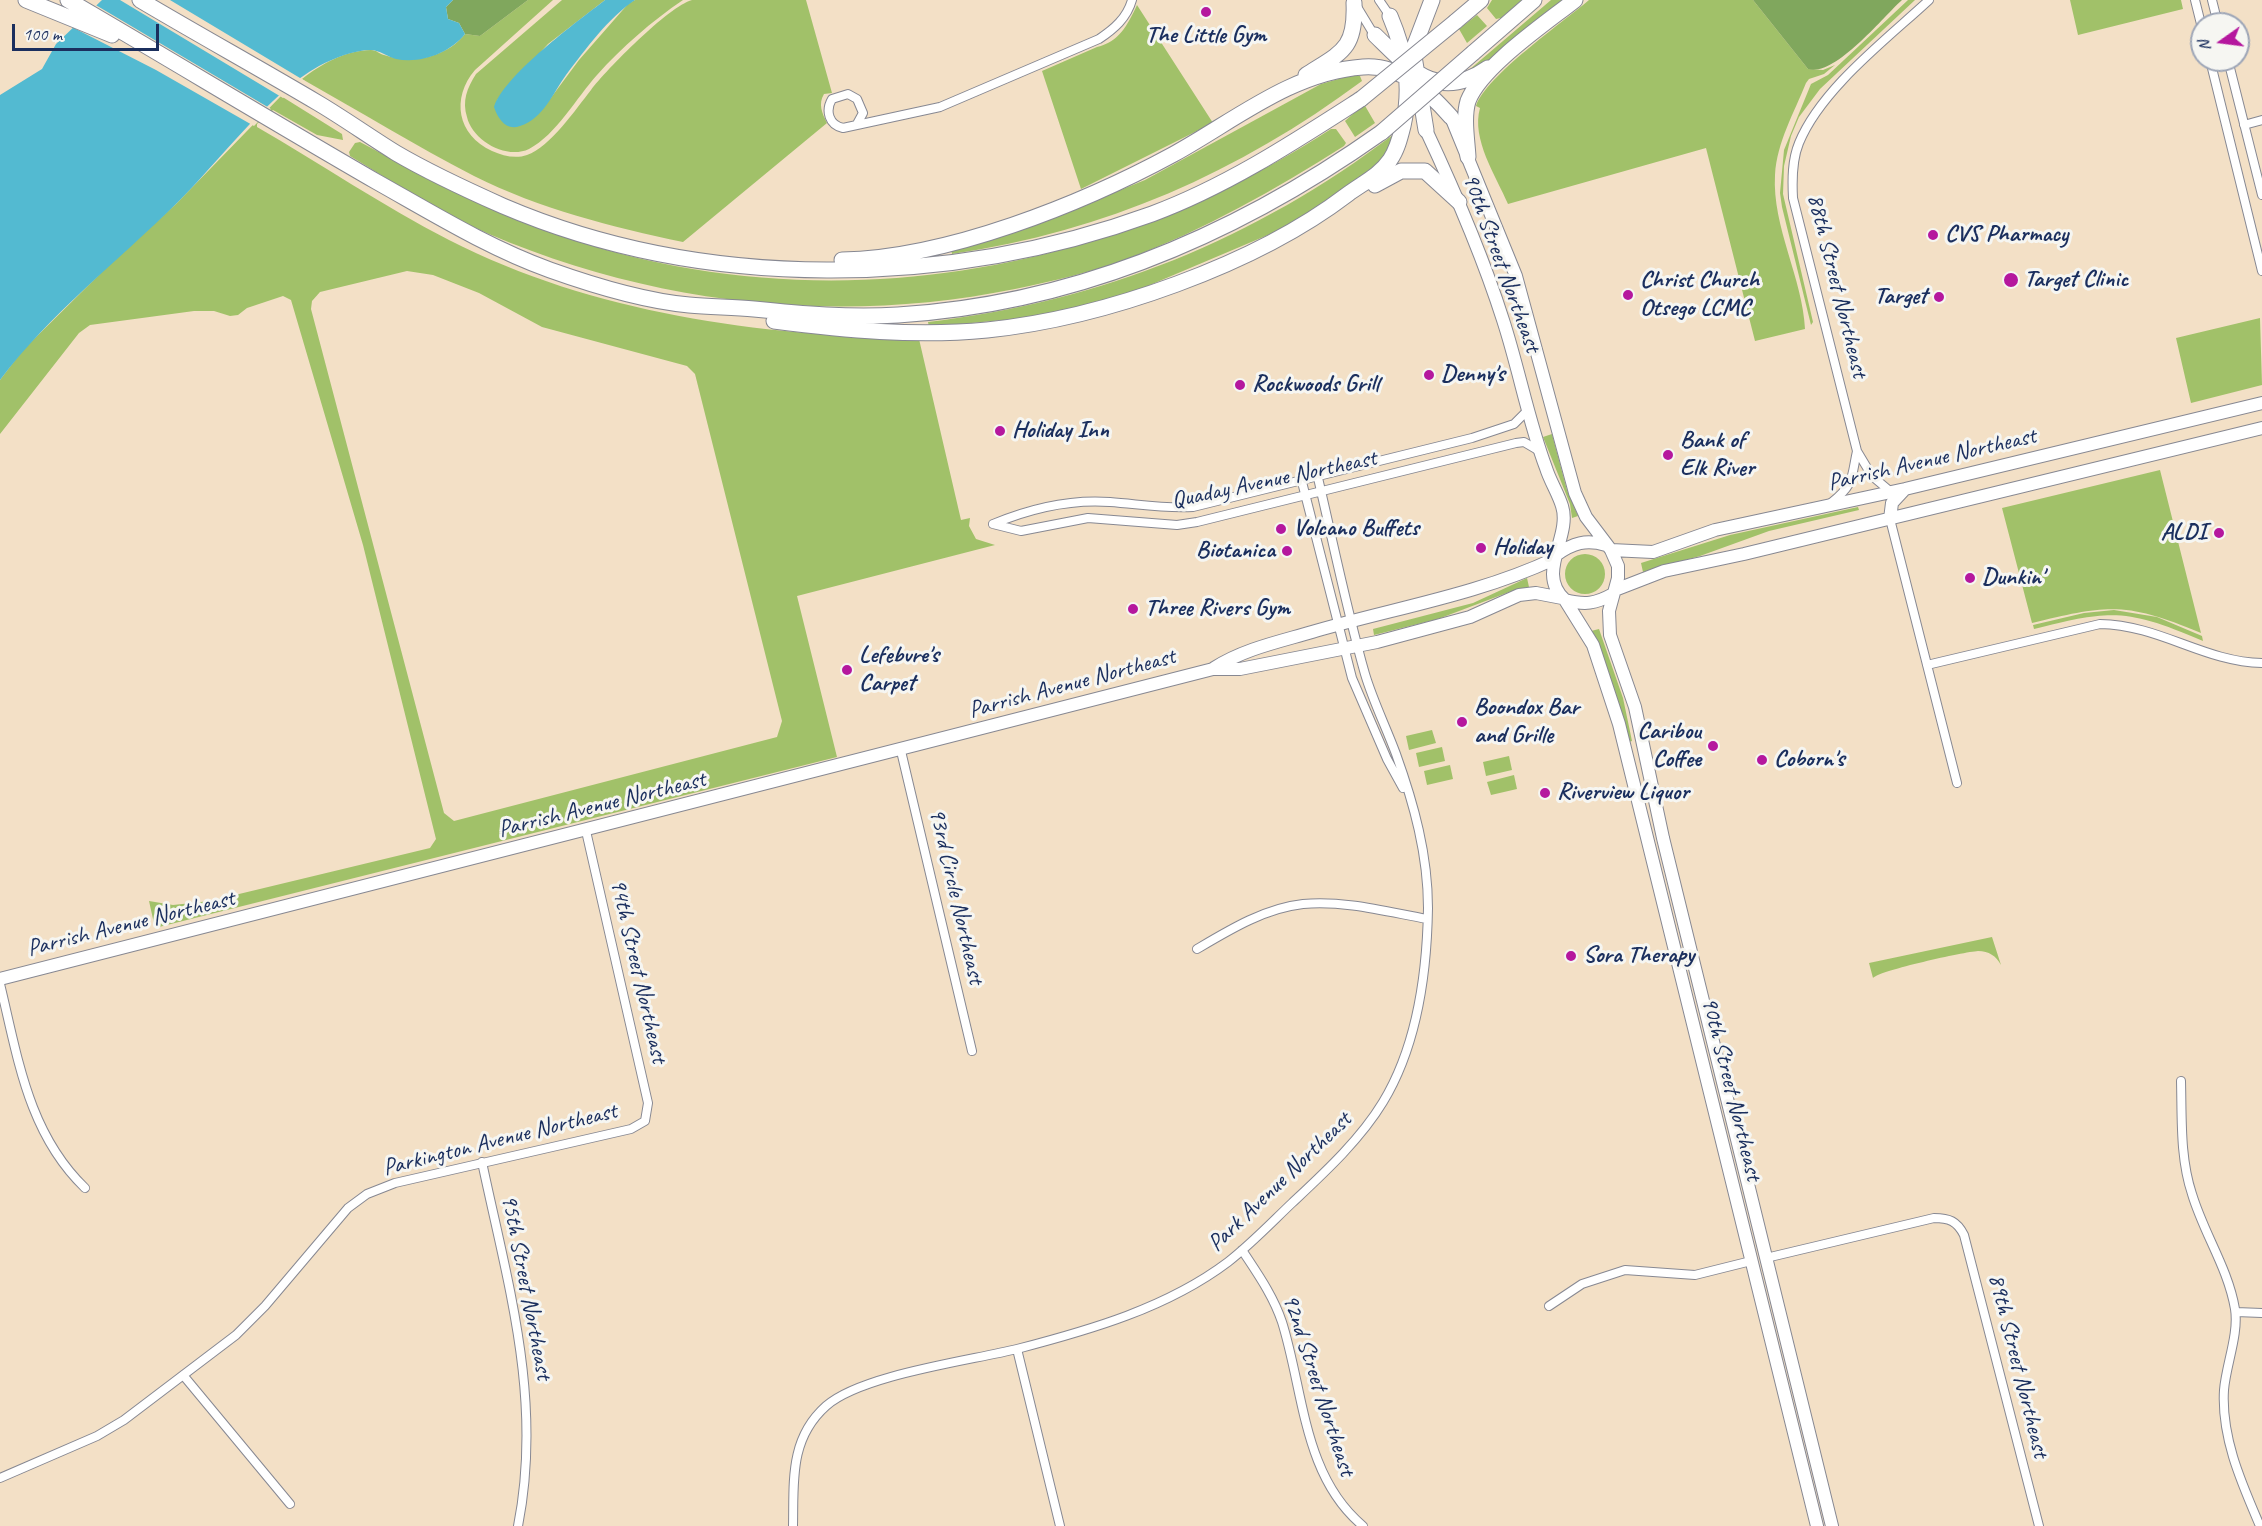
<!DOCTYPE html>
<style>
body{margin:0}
#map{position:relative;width:2262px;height:1526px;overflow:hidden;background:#f3e0c6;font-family:Caveat,sans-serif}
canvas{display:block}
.north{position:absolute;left:2190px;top:12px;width:60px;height:60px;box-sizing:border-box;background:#f6f6f2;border:2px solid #9ea6b7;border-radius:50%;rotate:256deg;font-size:16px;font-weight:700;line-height:24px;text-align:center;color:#1b2f5e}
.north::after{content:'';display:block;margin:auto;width:21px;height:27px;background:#b5179e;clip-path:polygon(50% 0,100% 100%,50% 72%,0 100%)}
.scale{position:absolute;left:12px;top:24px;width:147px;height:27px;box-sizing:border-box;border:3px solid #1b2f5e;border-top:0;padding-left:8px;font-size:18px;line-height:21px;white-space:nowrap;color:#1b2f5e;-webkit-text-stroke:4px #f6f6f2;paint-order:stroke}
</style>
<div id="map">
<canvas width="2262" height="1526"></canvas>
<div class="north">N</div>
<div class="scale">100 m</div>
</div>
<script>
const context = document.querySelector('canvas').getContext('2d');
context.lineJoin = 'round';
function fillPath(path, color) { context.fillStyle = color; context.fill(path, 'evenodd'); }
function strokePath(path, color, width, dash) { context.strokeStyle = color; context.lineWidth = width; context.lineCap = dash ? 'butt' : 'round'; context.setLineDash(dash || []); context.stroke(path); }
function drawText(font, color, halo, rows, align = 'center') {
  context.font = font + ' Caveat,sans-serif'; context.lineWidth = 6; context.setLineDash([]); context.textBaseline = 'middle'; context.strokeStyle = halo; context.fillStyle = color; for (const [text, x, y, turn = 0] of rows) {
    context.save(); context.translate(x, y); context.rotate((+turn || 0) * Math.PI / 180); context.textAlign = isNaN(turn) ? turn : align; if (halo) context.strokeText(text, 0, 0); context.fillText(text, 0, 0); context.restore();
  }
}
const green = new Path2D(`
 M528 0H553L475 70C451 98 457 135 492 151 503 156 516 159 527 155 550 147 576 109 591 90 606 70 669 6 692 0 701 0 715 0 724 0 751 0 779 0 806 0L832 93 824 94C818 104 822 113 827 123L683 242C612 227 540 209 474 176 416 146 359 111 302 79 321 64 346 50 371 50 377 50 379 54 384 55 412 65 447 57 465 34L480 36Z
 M562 0H605L548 44 497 100 550 99 579 60 628 4 635 0H683C652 21 622 47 597 75 577 97 556 135 529 149 506 160 472 140 467 117 462 101 467 88 476 74Z
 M1492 0H1522L1501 18 1496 19 1487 8Z
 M1551 0H1568L1494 60 1471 73 1469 70Z
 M1589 0H1753L1808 69 1823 70 1835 65 1824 74 1809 79 1806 83C1794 113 1777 142 1775 175 1772 227 1803 279 1805 329L1755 341 1706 148 1508 204C1496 176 1471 139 1480 108L1476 106C1486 76 1562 23 1589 0Z
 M1908 0H1915L1820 89 1799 117 1791 136 1784 166 1783 194 1813 322 1811 325 1782 207 1780 193 1784 150 1811 84 1828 75Z
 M2070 0H2181L2183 9 2078 35Z
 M1137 5 1213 123 1081 189 1042 71 1097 47C1119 42 1127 26 1137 5Z
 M1477 15 1487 26 1467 43 1459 29Z
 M1349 76H1360L1362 81C1238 173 1106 231 952 254L951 248 1081 206 1145 180 1321 84Z
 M281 96 342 134 343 140 317 135 273 110 257 124V127C321 164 383 206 449 240 594 314 758 335 919 339L961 520 970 518 969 526 976 539 995 545 797 596 837 757 155 928 149 901 173 905 210 901 430 848 436 839 363 545 291 300 283 296 247 308 238 315 230 316 214 311H194L90 325 79 333 0 434V380L22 351 112 262 176 204ZM407 271 433 275 479 293 542 327 687 366 695 374 782 721 777 737 454 821 444 813 311 309 312 301 320 292Z
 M1364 104 1375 123 1355 137 1345 121Z
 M1331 129H1336L1346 143 1344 146C1275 190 1205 229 1128 259 1092 272 1053 281 1015 289 838 325 655 305 489 234 440 213 395 183 350 156L349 152 355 143 360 142C424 176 487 210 556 234 816 325 1102 278 1331 129Z
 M1394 134 1389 159 1315 211 1275 232 1117 299 1025 318 929 327 928 322C1103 301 1254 240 1394 134Z
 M2260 318 2262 385 2191 403 2176 338Z
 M1552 434 1567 490 1578 516 1572 518 1570 504 1543 437Z
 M2160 470 2201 633C2128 602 2108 604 2032 623L2002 508Z
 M1858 507 1859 510 1769 531 1700 556 1643 572 1641 563 1730 535Z
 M1565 574a20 20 0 1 1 40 0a20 20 0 1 1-40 0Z
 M1527 578 1529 587 1512 591 1438 619 1374 635 1373 629 1473 603Z
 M2114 610 2157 617 2202 636 2203 641C2128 609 2112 609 2034 629L2033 625 2084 613Z
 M1599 629 1623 698 1632 741 1629 742 1591 631Z
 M1432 730 1436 743 1409 750 1406 736Z
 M1442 747 1445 761 1419 767 1416 753Z
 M1509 756 1512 770 1486 776 1483 762Z
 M1450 765 1453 779 1427 785 1424 771Z
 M1514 775 1517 789 1491 795 1487 782Z
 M1992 937 2001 965C1996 956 1989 951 1978 951 1964 952 1881 970 1873 978L1869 963Z`);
const forest = new Path2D(`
 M453 0H528L480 36 465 34 459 23 448 19 446 7Z
 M1753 0H1902C1882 18 1835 77 1808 69Z`);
const water = new Path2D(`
 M102 0H453L446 7 448 19 459 23 465 34C450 53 421 64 396 59 388 57 379 50 371 50 354 50 334 58 319 66 268 94 218 163 176 204 117 262 50 314 0 380V95L42 69 56 44Z
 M605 0H635C608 18 586 49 566 75 553 93 543 119 520 126 506 131 498 119 494 107 505 74 577 22 605 0Z`);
const pier = new Path2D(`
 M120 0H170L305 81 283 98Z
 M94 4 271 109 254 126 156 70 70 26Z`);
const minor = new Path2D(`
 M1379 0 1392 19
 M2195 0 2202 28
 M2212 0 2218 24
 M1356 5 1376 38
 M2210 60 2262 271
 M2228 60 2262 195
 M857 124 863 113 857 99 848 94 832 99C825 111 829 125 843 128L940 107 1099 39C1114 29 1127 18 1132 0
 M2244 125 2262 120
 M1857 451 1793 198C1792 179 1792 160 1799 143 1821 89 1887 39 1929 0
 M1302 482 1352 678 1387 759 1403 788
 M1831 503C1855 484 1851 478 1857 451L1872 476 1891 492
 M1890 519 1957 783
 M993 524 1021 531 1088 518 1177 525 1197 522 1516 443 1524 442 1541 452
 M993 524C1029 509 1070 499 1110 502 1138 504 1165 509 1193 507L1472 438 1514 424 1529 409
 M1927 665 2100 624C2160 625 2204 662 2262 663
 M901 751 972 1051
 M1197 949C1229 930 1265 908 1303 904 1344 900 1388 912 1427 919
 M0 984C18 1058 28 1133 85 1188
 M2181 1081C2182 1119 2180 1158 2192 1194 2204 1234 2228 1268 2235 1309 2239 1334 2226 1365 2224 1390 2221 1438 2242 1484 2260 1526
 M482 1162C508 1285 543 1400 518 1526
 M1242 1250C1257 1273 1273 1295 1282 1322 1304 1392 1303 1476 1363 1526
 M1766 1258 1934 1218C1949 1218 1957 1221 1964 1235L2039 1526
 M1549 1306 1582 1284 1625 1270 1695 1275 1751 1261
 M2236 1312 2262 1313
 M1017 1349 1060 1526
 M183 1375 290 1504
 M0 1478 97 1436 124 1420 236 1335 265 1306 348 1208 367 1194 395 1183 631 1129 645 1121 648 1103 586 831
 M793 1526C794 1482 789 1439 826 1406 861 1375 968 1361 1017 1349 1090 1330 1167 1308 1228 1262 1251 1244 1271 1223 1292 1203 1324 1173 1360 1140 1383 1102 1417 1046 1427 974 1428 908 1428 855 1414 804 1396 754 1386 727 1373 701 1365 674 1347 611 1333 542 1318 478`);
const secondary = new Path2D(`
 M1451 117 1516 276 1575 493 1586 517 1611 550 1618 566V578L1609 611 1610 635 1635 707 1663 838 1832 1526
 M1426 130C1455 192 1482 254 1503 320 1519 369 1528 420 1546 468 1550 481 1558 493 1562 506 1572 537 1535 573 1565 600 1585 605 1595 604 1613 594
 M1890 519 1892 503 1905 489
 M1611 550 1653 552 1715 530 1905 489 2262 403
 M1556 555C1573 543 1586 539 1606 545
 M1615 590 1664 571 1744 554 2262 428
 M1565 600 1593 645 1619 724 1817 1526
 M1214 668C1244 649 1278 642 1312 632 1394 608 1477 595 1554 559
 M0 979 1213 669H1240L1377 642 1470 617 1519 595 1536 593 1562 598`);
const motorway = new Path2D(`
 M26 0 112 35
 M68 0C171 60 273 122 377 182 434 214 489 248 550 270 592 285 645 301 689 305 711 307 733 307 754 309 802 314 850 318 898 315 1075 304 1238 234 1382 132
 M140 0C199 35 259 68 318 103 345 119 370 137 396 153 430 173 467 190 503 206 704 292 949 288 1152 214 1227 186 1294 142 1361 99
 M1455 22 1481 0
 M1375 35C1410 69 1438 103 1488 68
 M1473 53 1534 0
 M1306 75C1342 52 1356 49 1354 3
 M1426 130 1413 50 1432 0
 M1468 157C1467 139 1463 118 1468 101 1481 67 1546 23 1575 0
 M1375 185 1401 171H1425L1459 202
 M842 260C947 258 1082 204 1174 154 1234 121 1292 72 1363 67 1400 64 1428 91 1451 117
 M774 321C845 330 915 337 987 330 1104 318 1255 265 1348 194 1363 183 1380 175 1390 160 1397 150 1400 138 1403 126 1412 86 1406 54 1390 16`);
const motorwayBridge = new Path2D(`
 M1361 99 1455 22
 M1382 132 1473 53`);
const markers = [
 [1206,12,6,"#b5179e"],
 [1933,235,6,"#b5179e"],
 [2011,280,8,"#b5179e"],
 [1628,295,6,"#b5179e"],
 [1939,297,6,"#b5179e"],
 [1429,375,6,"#b5179e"],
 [1240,385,6,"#b5179e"],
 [1000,431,6,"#b5179e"],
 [1668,455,6,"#b5179e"],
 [1281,529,6,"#b5179e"],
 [2219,533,6,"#b5179e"],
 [1481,548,6,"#b5179e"],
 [1287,551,6,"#b5179e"],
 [1970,578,6,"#b5179e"],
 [1133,609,6,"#b5179e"],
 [847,670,6,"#b5179e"],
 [1462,722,6,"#b5179e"],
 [1713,746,6,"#b5179e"],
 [1762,760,6,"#b5179e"],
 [1545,793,6,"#b5179e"],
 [1571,956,6,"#b5179e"]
];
const poiNames = [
 ["The Little Gym",1206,36,"center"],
 ["CVS Pharmacy",1945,235],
 ["Target Clinic",2024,280],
 ["Christ Church",1640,281],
 ["Otsego LCMC",1640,309],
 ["Target",1927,297,"right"],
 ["Denny's",1441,375],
 ["Rockwoods Grill",1252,385],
 ["Holiday Inn",1012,431],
 ["Bank of",1680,441],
 ["Elk River",1680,469],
 ["Volcano Buffets",1293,529],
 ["ALDI",2207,533,"right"],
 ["Holiday",1493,548],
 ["Biotanica",1275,551,"right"],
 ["Dunkin'",1982,578],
 ["Three Rivers Gym",1145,609],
 ["Lefebvre's",859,656],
 ["Carpet",859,684],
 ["Boondox Bar",1474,708],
 ["and Grille",1474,736],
 ["Caribou",1701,732,"right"],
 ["Coffee",1701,760,"right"],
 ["Coborn's",1774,760],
 ["Riverview Liquor",1557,793],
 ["Sora Therapy",1583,956]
];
const streetNames = [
 ["90th Street Northeast",1501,263,70],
 ["88th Street Northeast",1837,286,76],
 ["Parrish Avenue Northeast",1932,460,-13],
 ["Quaday Avenue Northeast",1274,480,-12],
 ["Parrish Avenue Northeast",1072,684,-15],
 ["Parrish Avenue Northeast",602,805,-14],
 ["93rd Circle Northeast",956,896,77],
 ["Parrish Avenue Northeast",131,924,-14],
 ["94th Street Northeast",638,971,77],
 ["90th Street Northeast",1731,1089,76],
 ["Parkington Avenue Northeast",500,1140,-14],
 ["Park Avenue Northeast",1280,1182,-44],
 ["95th Street Northeast",526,1287,79],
 ["89th Street Northeast",2018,1366,76],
 ["92nd Street Northeast",1318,1385,72]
];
fillPath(green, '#a1c169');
fillPath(forest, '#80a75d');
fillPath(water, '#53bad1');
fillPath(pier, '#f3e0c6');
strokePath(minor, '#878892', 10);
strokePath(secondary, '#878892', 14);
strokePath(motorway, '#878892', 17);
strokePath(minor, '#fff', 8);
strokePath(secondary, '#fff', 12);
strokePath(motorway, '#fff', 15);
strokePath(motorwayBridge, '#878892', 17, []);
strokePath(motorwayBridge, '#fff', 15);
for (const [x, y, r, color] of markers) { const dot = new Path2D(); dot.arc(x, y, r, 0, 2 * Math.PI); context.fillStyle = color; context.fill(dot); strokePath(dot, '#f6f6f2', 2); }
drawText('bold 24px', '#1b2f5e', '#f6f6f2', poiNames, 'left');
drawText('24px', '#1b2f5e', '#f6f6f2', streetNames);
</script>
